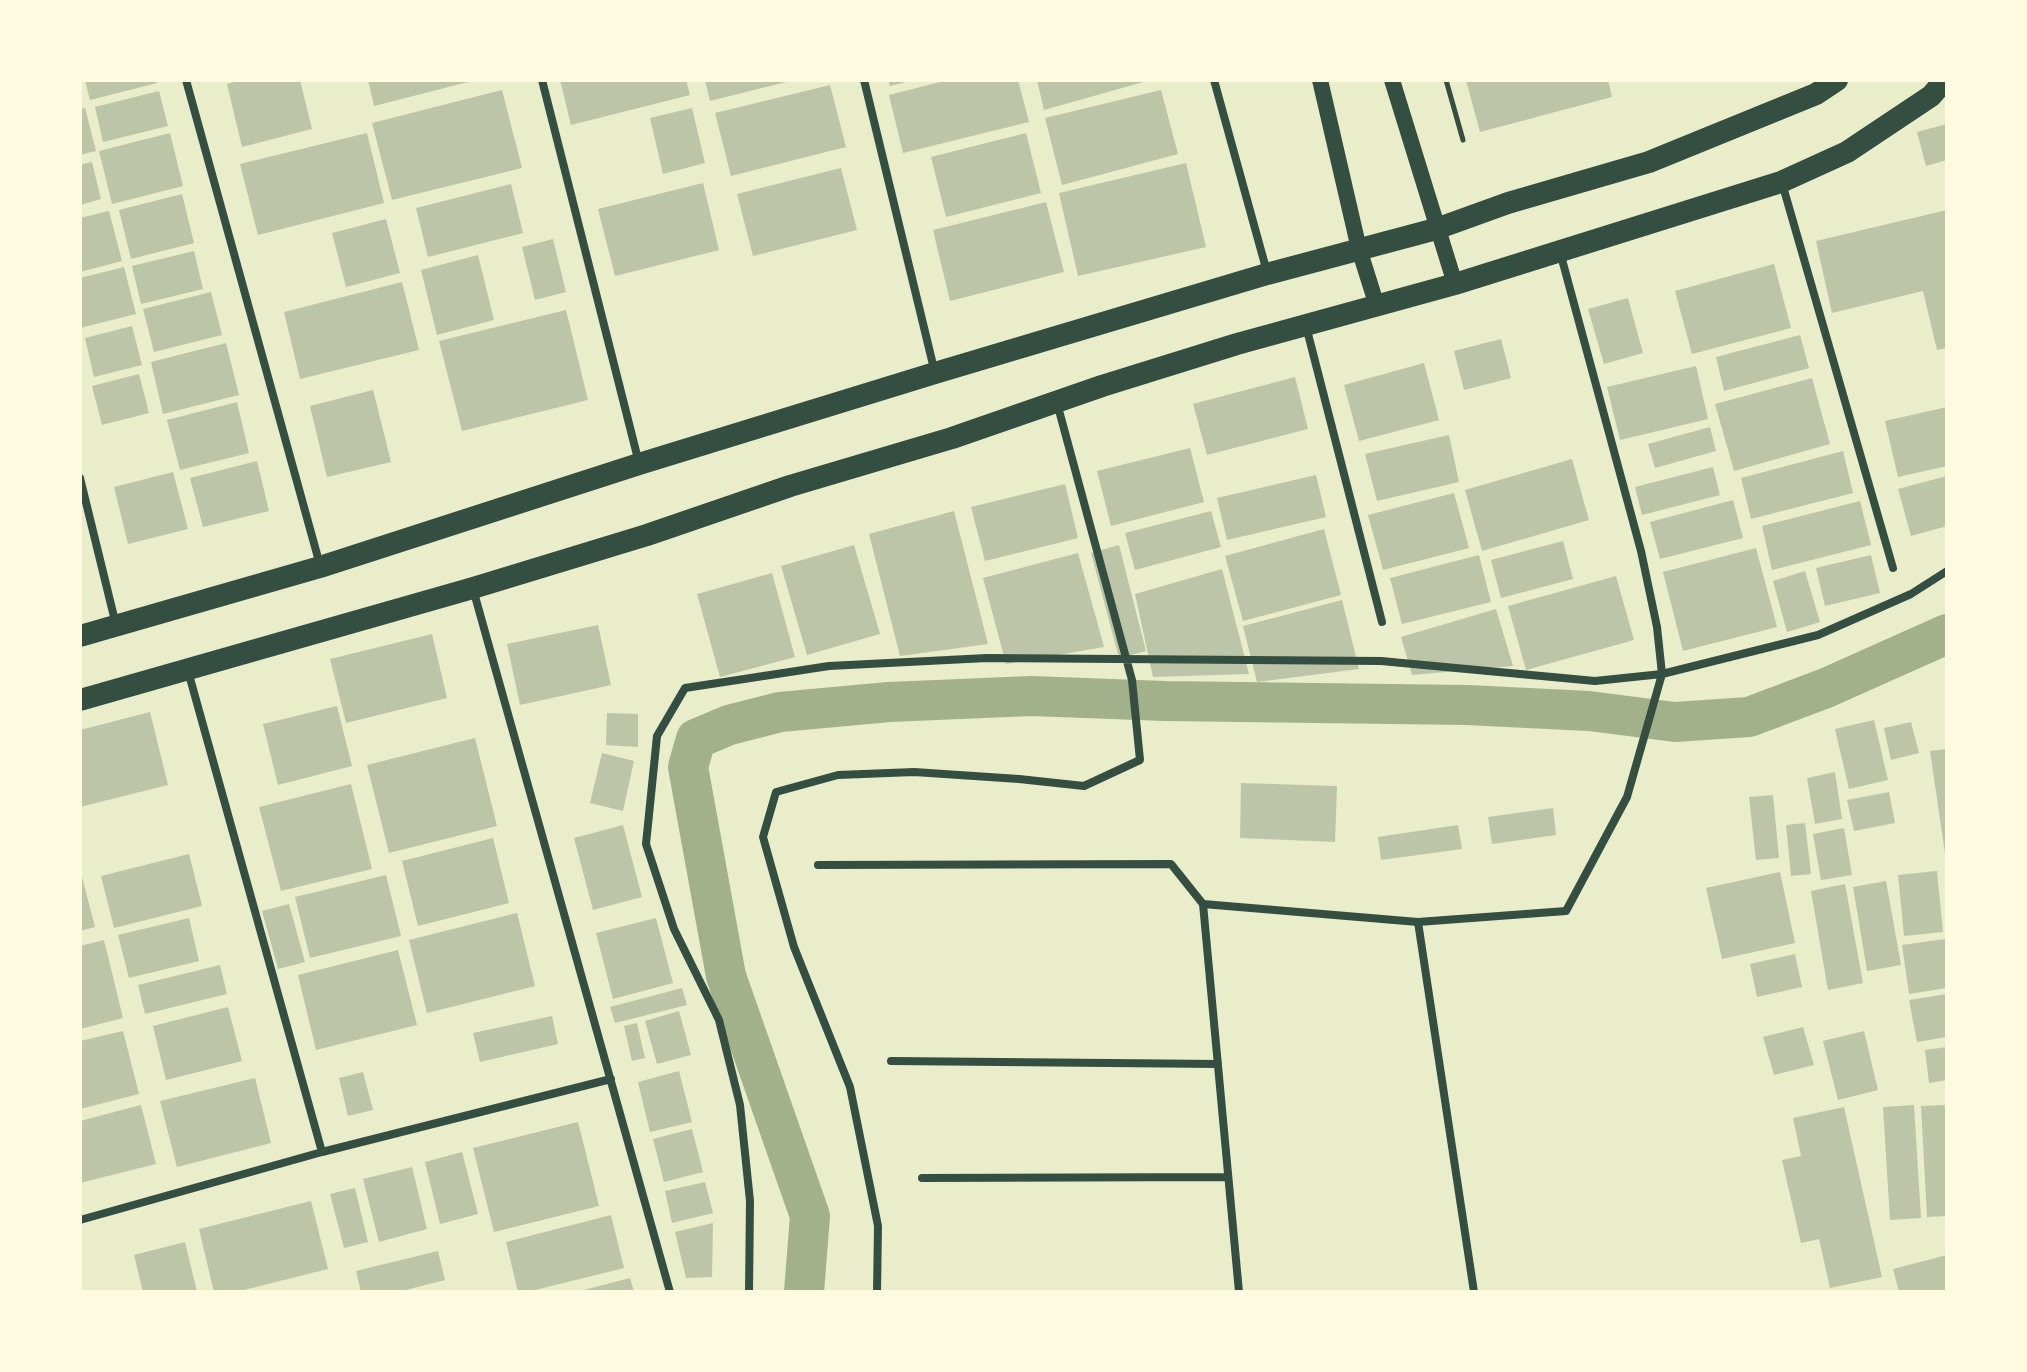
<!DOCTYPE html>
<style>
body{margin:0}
#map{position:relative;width:2027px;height:1372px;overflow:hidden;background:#e9edc9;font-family:Mulish,sans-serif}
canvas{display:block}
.frame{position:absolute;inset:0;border:82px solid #fefae0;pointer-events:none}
</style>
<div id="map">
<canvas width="2027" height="1372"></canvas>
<div class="frame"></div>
</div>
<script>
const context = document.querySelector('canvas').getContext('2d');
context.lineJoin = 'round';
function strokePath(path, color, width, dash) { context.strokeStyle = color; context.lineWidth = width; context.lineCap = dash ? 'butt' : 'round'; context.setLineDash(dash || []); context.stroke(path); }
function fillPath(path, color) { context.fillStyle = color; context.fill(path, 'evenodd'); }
const canal = new Path2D(`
 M804 1292 810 1216 726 976 688 767 696 739 729 725 780 712 889 702 1031 696 1165 701 1467 705 1589 711 1675 722 1749 717 1826 688 1947 634`);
const building = new Path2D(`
 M85 80H156L157 83 90 100Z
 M241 80H300L312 129 242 147 227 84Z
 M368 80H472V81L374 106Z
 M560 80H686L690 95 571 125Z
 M705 80H790V81L710 101Z
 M888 80H910V81L890 86Z
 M948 80H1018L1029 122 903 153 889 95Z
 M1037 80H1147V81L1044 110Z
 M1466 80H1608L1612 97 1480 132Z
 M830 85 846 147 731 176 715 113Z
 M502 90 522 168 392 200 372 123Z
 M1161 90 1178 154 1062 185 1045 118Z
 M159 91 168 126 103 142 95 107Z
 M85 108 96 151 80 155V109Z
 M692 108 705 163 663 174 650 118Z
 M1947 124V160L1926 166 1917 132Z
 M170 133 183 186 112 204 99 151Z
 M367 133 384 203 258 235 240 164Z
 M1026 133 1041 193 946 217 931 157Z
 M92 162 101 199 80 205V165Z
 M1186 163 1206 247 1078 276 1059 193Z
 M841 168 857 230 753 256 737 194Z
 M703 183 719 250 615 276 598 209Z
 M511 184 523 233 428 257 416 208Z
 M182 194 194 243 131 259 119 210Z
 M1046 202 1064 272 950 301 933 230Z
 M1947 210V348L1937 350 1923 291 1832 313 1816 241Z
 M109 211 122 261 80 272V218Z
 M386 219 400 273 346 287 332 233Z
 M553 239 566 292 535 300 522 247Z
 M194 251 203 289 141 304 132 266Z
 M478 255 494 320 437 335 421 270Z
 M1774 264 1791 328 1692 354 1675 291Z
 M124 267 136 314 80 328V278Z
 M402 282 419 350 300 379 284 312Z
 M211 292 222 335 154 352 143 309Z
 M1628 298 1643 353 1604 364 1588 309Z
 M566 310 588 400 462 431 439 341Z
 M132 326 142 365 94 377 85 338Z
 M1800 335 1809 368 1724 391 1716 357Z
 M1501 339 1511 378 1464 390 1454 351Z
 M226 343 239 395 163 414 151 362Z
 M1424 363 1439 420 1359 441 1344 385Z
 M1696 366 1708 419 1620 440 1607 387Z
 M139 374 149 413 102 425 92 386Z
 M1295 377 1308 429 1207 455 1193 404Z
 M1812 378 1830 444 1734 471 1715 404Z
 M373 390 391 462 327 477 310 406Z
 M237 402 249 453 180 470 167 420Z
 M1947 407V466L1898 477 1885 421Z
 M1710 427 1716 451 1655 468 1648 444Z
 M1449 435 1459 482 1377 501 1365 454Z
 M1190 448 1204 502 1111 526 1097 471Z
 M1843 451 1853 493 1751 519 1741 478Z
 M1572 459 1589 520 1482 551 1465 490Z
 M257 461 269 511 203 527 190 478Z
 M1713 467 1720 495 1642 515 1635 487Z
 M173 472 188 529 128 544 114 487Z
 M1316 475 1326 517 1227 540 1217 498Z
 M1947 476V526L1911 536 1898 489Z
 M1065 484 1078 538 985 561 971 507Z
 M1454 493 1469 548 1383 570 1368 515Z
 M1733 500 1743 538 1660 559 1650 522Z
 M1860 501 1871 545 1772 570 1762 526Z
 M954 511 988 644 900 656 869 534Z
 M1211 511 1221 547 1135 570 1125 533Z
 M1324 529 1341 595 1243 621 1225 556Z
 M1563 541 1573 579 1501 598 1491 560Z
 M854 545 880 634 807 655 781 566Z
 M1119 545 1146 651 1119 658 1091 553Z
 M1756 548 1777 627 1683 651 1663 572Z
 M1078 553 1104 647 1006 664 983 578Z
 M1479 555 1491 602 1402 624 1390 578Z
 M1871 555 1880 593 1825 606 1816 568Z
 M1222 569 1249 674 1153 677 1135 594Z
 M1805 571 1820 622 1787 632 1773 581Z
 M772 573 795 657 720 677 697 594Z
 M1616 576 1634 640 1526 670 1508 606Z
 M1342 600 1359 669 1257 682 1243 626Z
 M1496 609 1513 666 1412 675 1401 637Z
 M598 625 611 685 520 705 507 644Z
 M432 634 447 698 346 723 330 659Z
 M337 706 352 766 278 785 263 724Z
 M150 712 168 785 80 807V730Z
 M607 713 638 714V747L606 745Z
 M1874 720 1888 780 1849 789 1835 729Z
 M1911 722 1919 753 1891 760 1884 728Z
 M475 738 497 826 389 853 367 765Z
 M1947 749V853H1945L1930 751Z
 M602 753 634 761 623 811 590 803Z
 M1835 772 1842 819 1815 824 1807 778Z
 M1241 783 1337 786 1335 842 1240 838Z
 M351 784 372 869 281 891 259 807Z
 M1889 792 1895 823 1854 831 1847 800Z
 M1773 795 1779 858 1756 860 1749 797Z
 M1553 808 1556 835 1492 844 1488 817Z
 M1805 823 1811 874 1791 876 1786 825Z
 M623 825 642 897 593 910 574 838Z
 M1458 825 1462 849 1381 860 1378 837Z
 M1844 828 1852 875 1821 880 1813 834Z
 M493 838 509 903 418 926 402 861Z
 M189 854 202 906 114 928 101 876Z
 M1937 871 1943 932 1904 936 1898 875Z
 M1780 872 1795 943 1722 959 1706 888Z
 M386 875 401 936 310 958 295 897Z
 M82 877 95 927 80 931V878Z
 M1886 881 1901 965 1867 971 1853 887Z
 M1845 884 1863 983 1828 990 1811 891Z
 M289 904 305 962 278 969 262 911Z
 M517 913 535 986 427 1013 409 940Z
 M189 918 199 961 129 978 118 935Z
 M656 918 673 983 613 999 596 933Z
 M1945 939 1947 988 1909 994 1902 945Z
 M104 940 123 1018 80 1029V946Z
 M398 950 417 1025 316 1050 298 975Z
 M1795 954 1802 987 1757 997 1750 964Z
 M220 965 227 994 145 1014 138 985Z
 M682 988 687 1005 615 1023 610 1007Z
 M1947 994V1037L1917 1042 1909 1000Z
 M228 1007 242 1061 166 1080 153 1026Z
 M679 1011 691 1055 657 1064 645 1021Z
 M552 1016 558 1044 480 1062 473 1033Z
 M637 1023 645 1058 632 1061 624 1026Z
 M1803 1027 1814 1065 1774 1075 1763 1037Z
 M123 1031 139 1094 80 1109V1041Z
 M1864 1031 1878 1090 1838 1100 1823 1041Z
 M1947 1047V1080L1929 1083 1925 1050Z
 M679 1071 692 1122 650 1132 638 1082Z
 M363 1072 373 1110 348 1116 339 1078Z
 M255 1078 271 1143 177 1167 160 1101Z
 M141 1105 156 1164 80 1183V1121Z
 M1914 1105 1921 1218 1890 1220 1883 1107Z
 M1947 1105V1216L1927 1217 1921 1106Z
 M1844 1107 1882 1277 1830 1288 1819 1239 1801 1243 1782 1160 1801 1156 1793 1118Z
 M578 1122 599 1206 494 1232 473 1148Z
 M692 1129 703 1172 664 1182 653 1139Z
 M462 1152 478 1214 440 1224 425 1162Z
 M412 1167 427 1229 379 1242 363 1179Z
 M705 1182 713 1213 672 1223 665 1191Z
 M355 1188 368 1242 344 1248 330 1194Z
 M311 1201 328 1269 236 1292H214L199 1229Z
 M611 1215 624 1268 527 1292H518L506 1242Z
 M713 1223 712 1277 686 1278 675 1232Z
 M185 1242 197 1292H143L134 1255Z
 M438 1251 445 1280 398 1292H361L356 1271Z
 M1947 1255V1292H1899L1893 1269Z
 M630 1278 634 1292H580V1291Z`);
const path = new Path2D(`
 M1446 80 1463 140`);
const minor = new Path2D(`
 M186 80 320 565
 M542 80 639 463
 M864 80 935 373
 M1214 80 1267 272
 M1782 183 1893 568
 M1306 326 1382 622
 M80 478 116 625
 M473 589 670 1292
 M188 671 322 1152
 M818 865 1171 864 1203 904
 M891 1061 1218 1064
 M922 1178 1228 1177
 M80 1220 322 1152 611 1079
 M749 1292 750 1201 740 1105 719 1020 674 929 646 844 657 736 685 688 829 666 987 658 1381 661 1595 681 1662 674 1818 635 1911 594 1947 571
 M877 1292 878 1226 850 1087 794 947 763 837 776 792 838 775 914 772 1019 779 1084 786 1140 760 1132 680 1057 403
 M1239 1292 1203 904 1418 922
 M1474 1292 1418 922 1566 911 1627 797 1662 674 1657 627 1641 551 1560 252`);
const secondary = new Path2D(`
 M1320 80 1359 249 1377 306
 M1392 80 1455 284`);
const trunk = new Path2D(`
 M80 636 320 567 639 464 935 373 1267 274 1436 229 1508 203 1649 162 1816 94 1837 80
 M80 700 473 588 647 535 790 486 952 438 1102 386 1237 344 1455 284 1781 182 1847 152 1931 96 1945 80`);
strokePath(canal, '#a3b18a', 40);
fillPath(building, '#bcc5a7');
strokePath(path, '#344e41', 5);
strokePath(minor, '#344e41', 8);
strokePath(secondary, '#344e41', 16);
strokePath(trunk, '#344e41', 22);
</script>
